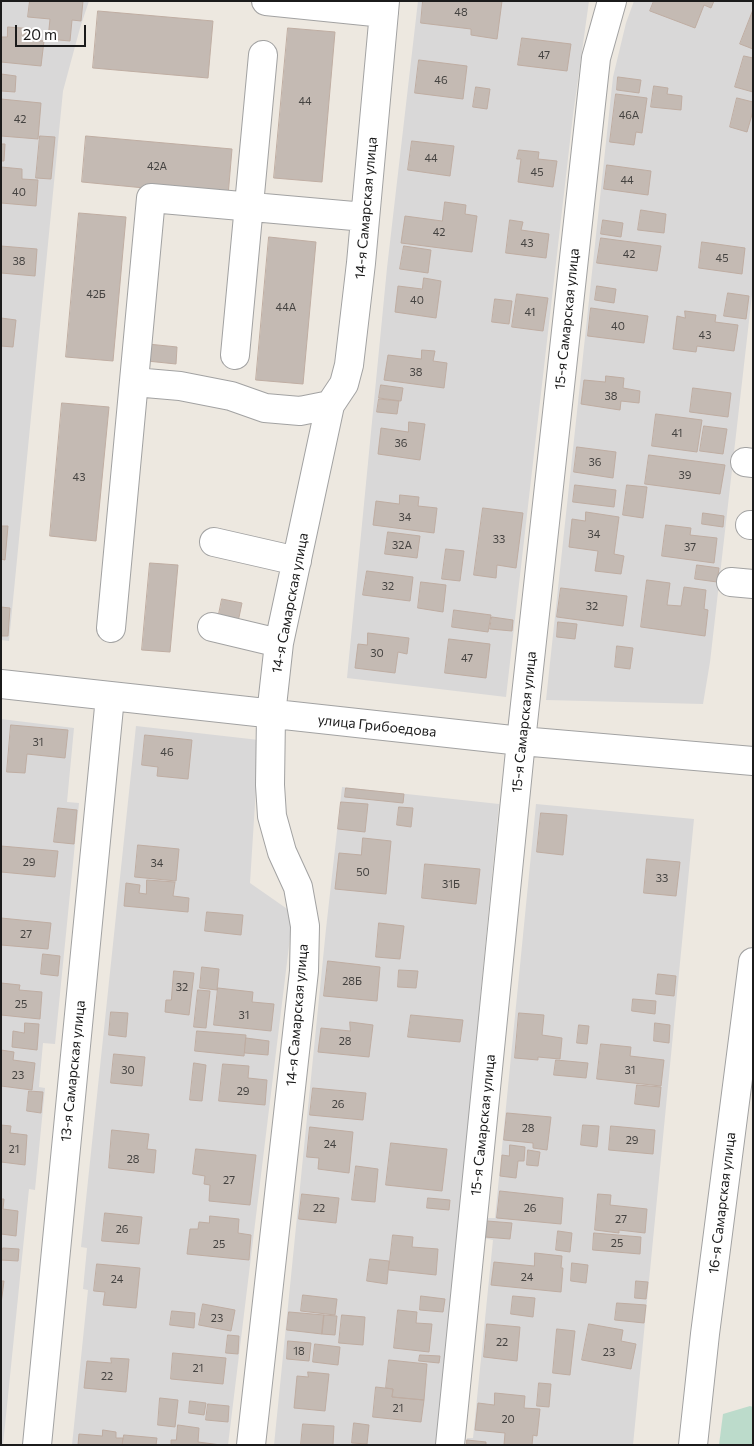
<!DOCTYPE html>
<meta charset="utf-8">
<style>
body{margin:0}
#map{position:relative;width:754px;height:1446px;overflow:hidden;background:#ede8e0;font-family:Commissioner,sans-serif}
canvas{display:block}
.frame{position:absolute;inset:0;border:2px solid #1b1b1b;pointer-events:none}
.scale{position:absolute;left:15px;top:25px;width:71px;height:22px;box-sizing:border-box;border:2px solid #1b1b1b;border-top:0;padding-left:6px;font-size:15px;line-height:18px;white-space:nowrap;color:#1b1b1b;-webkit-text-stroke:4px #fff;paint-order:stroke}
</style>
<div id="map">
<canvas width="754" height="1446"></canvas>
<div class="frame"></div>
<div class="scale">20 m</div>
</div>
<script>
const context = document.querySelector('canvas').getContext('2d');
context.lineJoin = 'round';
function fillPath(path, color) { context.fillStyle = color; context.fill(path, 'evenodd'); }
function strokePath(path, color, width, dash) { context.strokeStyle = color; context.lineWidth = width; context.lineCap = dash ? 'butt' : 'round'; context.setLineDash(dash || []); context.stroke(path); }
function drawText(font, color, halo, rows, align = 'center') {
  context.font = font + ' Commissioner,sans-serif'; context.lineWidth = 4.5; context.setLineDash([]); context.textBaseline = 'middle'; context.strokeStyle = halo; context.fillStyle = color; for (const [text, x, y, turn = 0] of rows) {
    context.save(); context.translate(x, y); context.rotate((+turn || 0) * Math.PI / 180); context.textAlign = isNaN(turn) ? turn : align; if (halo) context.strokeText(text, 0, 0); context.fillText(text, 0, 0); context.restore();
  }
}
const residential = new Path2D(`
 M1 1H89L80 28 63 91 9 641 1 640Z
 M418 1H589L573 115 506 697 347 678 387 268Z
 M634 1H753V286L710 662 703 704 546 700 613 77 626 23Z
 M1 719 74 728 67 802 79 803 55 1044 43 1043 39 1087 45 1088 35 1190 29 1189 3 1445H1Z
 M136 726 259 740 250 883 293 913 228 1445H72L88 1290 83 1289 87 1248 81 1247Z
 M342 787 499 804 437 1445H274L326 929Z
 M536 804 694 819 633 1445H466L467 1438H473L493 1240 484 1238 486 1218H495Z`);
const wetland = new Path2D(`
 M750 1406 753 1407V1445H719L723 1414Z`);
const building = new Path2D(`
 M30 1H83L81 21 72 20 70 41 48 39 50 19 28 17Z
 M423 1H502L497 39 471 35V29L421 23Z
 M654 1H714L711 8 704 5 695 28 650 11Z
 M753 10V49L740 44Z
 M98 11 213 21 208 78 93 68Z
 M8 27 34 29 33 40 44 41 41 66 1 62V37H7Z
 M288 28 335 32 322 182 274 178Z
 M522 38 571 44 567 71 518 65Z
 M744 56 753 58V92L735 87Z
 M419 60 467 66 463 99 415 93Z
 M1 74 16 76 15 92 1 91Z
 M618 77 641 80 639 93 617 90Z
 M654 86 668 88 667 94 682 96 681 110 651 107Z
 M476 87 490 89 487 109 473 107Z
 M616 94 647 98 642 133 636 132 634 145 610 142Z
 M737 98 753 102V111L747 132 730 127Z
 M1 99 41 103 38 139 1 136Z
 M40 136 55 137 51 179 36 178Z
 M86 136 232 149 228 196 82 182Z
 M412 141 454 146 450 176 408 170Z
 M1 144H5L4 161H1Z
 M519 150 539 152 538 159 557 161 553 187 518 182 521 159H517Z
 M607 165 651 171 648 195 604 189Z
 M1 167 22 169V179L38 180 36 206 1 203Z
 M445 202 466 205 465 214 477 216 472 252 401 243 405 216 442 221Z
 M641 210 666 214 664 233 638 230Z
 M79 213 126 217 113 361 66 357Z
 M510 220 523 222 521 230 549 234 546 258 506 253Z
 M603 220 623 223 621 237 601 234Z
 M269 237 316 242 303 384 256 380Z
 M601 238 661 246 657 271 597 263Z
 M702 242 745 248 742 274 699 268Z
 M1 246 37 249 35 276 1 273Z
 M404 246 431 250 428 273 400 269Z
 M424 278 441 281 436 318 395 312 398 286 422 289Z
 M597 286 616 289 614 303 595 300Z
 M728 293 749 296 746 319 724 316Z
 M517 294 548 298 543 331 512 327Z
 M495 299 512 301 509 324 492 322Z
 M591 308 648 316 644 343 588 336Z
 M685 311 716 315 715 322 738 325 734 351 697 346 696 352 673 349 677 316 685 318Z
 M1 318 16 320 13 347 1 346Z
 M148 344 177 347 176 364 147 361Z
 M422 350 435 351 433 361 447 363 444 388 384 380 388 355 421 359Z
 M606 376 624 378 623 388 640 391 639 403 621 401 620 410 581 404 584 380 605 382Z
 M381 385 403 388 401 401 379 398Z
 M693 388 731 393 728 417 690 412Z
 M379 399 399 401 397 414 377 412Z
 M62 403 109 407 96 541 50 536Z
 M656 414 702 420 697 452 652 446Z
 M409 422 425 424 420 460 378 454 381 428 408 432Z
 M704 426 727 429 723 454 700 451Z
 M577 447 616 452 613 478 574 472Z
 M649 455 725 465 720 494 645 484Z
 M575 485 616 490 614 507 573 502Z
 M627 485 647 487 643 518 623 515Z
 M400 495 419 497 418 506 437 508 434 533 373 525 376 501 399 504Z
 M483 508 523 513 516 568 497 565 496 578 474 575Z
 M586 512 619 517 614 554 624 556 621 574 595 571 598 551 569 547 572 519 585 521Z
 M703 513 724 516 723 527 702 524Z
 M666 525 691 528 690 535 717 538 714 563 662 556Z
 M1 526H8L5 560 1 559Z
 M388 532 420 536 417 558 385 554Z
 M446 549 464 551 460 581 442 579Z
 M150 563 178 565 170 652 142 650Z
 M697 565 719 568 717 582 695 579Z
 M367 571 413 577 410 601 363 595Z
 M647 580 670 583 667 605 681 606 684 587 706 590 704 609 708 610 705 636 641 627Z
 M421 582 446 585 443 612 418 608Z
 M561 588 627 596 623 626 557 617Z
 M222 599 242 603 238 622 218 619Z
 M1 607 10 608 8 636H1Z
 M454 610 491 615 488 632 452 627Z
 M492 617 513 620 512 631 490 629Z
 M558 622 577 624 575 639 557 637Z
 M368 633 409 638 407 654 398 652 395 673 355 668 358 644 367 645Z
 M449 639 490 644 486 678 445 673Z
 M617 646 633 648 630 669 615 667Z
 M11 725 68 730 65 758 27 754 25 773 7 772Z
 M145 735 192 740 188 779 157 776 158 767 142 765Z
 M346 788 404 794 403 803 345 797Z
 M341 802 368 804 365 832 338 829Z
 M399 807 413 808 411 827 397 825Z
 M58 808 77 810 74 844 54 842Z
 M541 813 567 815 563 855 537 852Z
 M363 838 391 841 386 894 335 889 339 853 361 855Z
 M138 845 179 849 176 881 135 877Z
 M1 846 58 851 55 877 1 872Z
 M647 859 680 862 676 896 644 893Z
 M425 864 480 869 476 904 422 898Z
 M147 880 175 882 173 896 189 898 188 912 124 906 126 883 140 885 139 893 146 894Z
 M207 912 243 915 241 935 205 931Z
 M1 918 51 923 48 949 1 945Z
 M379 923 404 926 400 959 376 957Z
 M43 954 60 956 58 976 41 974Z
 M328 961 380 967 377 1001 324 996Z
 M202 967 219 969 217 990 200 988Z
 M399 970 418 971 416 988 398 987Z
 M174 971 194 973 189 1015 165 1012 166 1000H171Z
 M658 974 676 976 674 996 656 994Z
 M1 983 20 985 19 990 42 992 40 1019 1 1015Z
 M218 988 253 992 252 1002 274 1004 271 1031 214 1025Z
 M198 990 210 991 206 1028 194 1027Z
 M633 999 656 1001 655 1014 632 1011Z
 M111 1012 128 1013 126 1037 109 1035Z
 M519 1013 544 1015 542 1035 562 1038 560 1059 538 1057V1060L515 1058Z
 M411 1015 463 1020 460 1042 408 1037Z
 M350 1022 373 1025 369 1057 318 1052 321 1028 350 1031Z
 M25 1023 39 1024 37 1050 12 1047 13 1031 24 1033Z
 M655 1023 670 1025 669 1043 654 1041Z
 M579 1025 589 1026 587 1044 577 1043Z
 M197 1031 246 1035 244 1056 195 1051Z
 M246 1038 269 1041 268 1055 245 1053Z
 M601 1044 631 1047 630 1056 664 1060 661 1086 597 1079Z
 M1 1050 14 1052 13 1060 35 1063 32 1090 1 1086Z
 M114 1054 145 1057 142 1086 111 1083Z
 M556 1060 588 1063 586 1078 554 1075Z
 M194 1063 206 1065 202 1101 190 1100Z
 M223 1064 249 1066 248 1078 267 1080 265 1105 219 1101Z
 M637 1085 661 1087 659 1107 635 1104Z
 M313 1088 366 1093 363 1120 310 1115Z
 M29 1091 43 1092 41 1113 27 1111Z
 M507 1113 551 1117 547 1150 533 1148V1143L504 1140Z
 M1 1125 11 1126 10 1133 27 1135 25 1165 1 1162Z
 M583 1125 599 1126 597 1147 581 1145Z
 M611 1126 655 1130 653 1154 609 1150Z
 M310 1127 353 1132 349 1173 318 1169 319 1158 307 1157Z
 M112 1130 149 1134 147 1149 156 1150 154 1173 109 1168Z
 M391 1143 447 1149 442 1191 386 1185Z
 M510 1145 525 1147 524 1161H518L516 1178 500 1176 502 1155 509 1156Z
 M196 1149 256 1155 250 1205 209 1201 210 1185 204 1184 205 1176 193 1174Z
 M528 1150 540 1152 538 1166 527 1165Z
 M356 1166 378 1169 375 1202 352 1200Z
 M500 1191 563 1198 561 1224 497 1218Z
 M302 1194 339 1198 336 1223 299 1219Z
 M598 1194 611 1195 610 1205 647 1209 645 1233 619 1230V1233L595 1230Z
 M428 1198 450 1200 449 1210 427 1208Z
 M1 1199H4L3 1209 18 1211 16 1236 1 1234Z
 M105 1213 142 1217 139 1244 102 1241Z
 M210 1216 239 1219 238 1233 251 1235 249 1260 187 1254 190 1229H198L199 1222 209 1223Z
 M487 1221 512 1223 510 1239 485 1237Z
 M558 1231 572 1233 570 1252 556 1250Z
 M594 1233 641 1237 640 1254 593 1250Z
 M393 1235 413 1237 412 1247 438 1249 436 1275 389 1270Z
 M3 1248 19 1249 18 1261 1 1260Z
 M535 1253 562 1256 561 1268H563L561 1292 491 1285 494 1262 534 1266Z
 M370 1259 389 1261 387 1284 367 1281Z
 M572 1263 588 1265 586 1283 571 1281Z
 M97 1264 140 1268 136 1308 103 1305 105 1292 94 1291Z
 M1 1281H4L1 1304Z
 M636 1281 648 1282 646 1299 635 1298Z
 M303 1295 337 1299 335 1315 301 1311Z
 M421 1296 445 1299 443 1312 420 1310Z
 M513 1296 535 1298 533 1317 511 1314Z
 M617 1303 646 1305 644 1323 615 1320Z
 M203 1304 235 1310 231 1331 199 1325Z
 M398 1310 417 1312 416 1323 432 1324 429 1352 394 1348Z
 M172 1311 195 1313 194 1328 170 1325Z
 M289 1312 324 1315 322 1334 287 1330Z
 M324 1315 337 1316 335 1335 322 1334Z
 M342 1315 365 1317 363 1345 339 1343Z
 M487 1324 520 1327 517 1361 484 1357Z
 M589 1324 623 1330 621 1341 636 1344 631 1369 582 1360Z
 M557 1329 575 1331 570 1375 553 1373Z
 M228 1335 239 1336 238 1354 226 1353Z
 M288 1341 311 1343 309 1361 287 1359Z
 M315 1344 340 1347 338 1365 313 1362Z
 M173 1353 226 1358 223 1384 171 1379Z
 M420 1355 440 1356 439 1363 419 1361Z
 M111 1358 129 1359 126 1392 84 1388 87 1361 111 1363Z
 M389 1360 427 1364 424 1400 392 1397 393 1389 386 1388Z
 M308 1372 329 1374 325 1411 294 1408 297 1376 308 1377Z
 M539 1383 551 1384 549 1407 537 1406Z
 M376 1387 393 1389 392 1397 424 1400 421 1422 373 1417Z
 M495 1393 525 1396 524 1408 540 1409 537 1436 533 1435 532 1445H504L505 1433 475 1430 478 1403 494 1405Z
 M160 1398 178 1400 175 1427 158 1425Z
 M190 1401 206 1403 204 1415 189 1413Z
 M208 1404 229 1406 228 1422 206 1420Z
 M354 1423 369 1425 367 1444 352 1443Z
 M303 1424 334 1426 333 1445H335H301Z
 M178 1425 199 1428 198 1442 221 1445H171V1440H176Z
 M103 1430 116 1432V1438H123L122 1445H78L79 1434 102 1436Z
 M124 1435 157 1438 156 1445H123Z
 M467 1440 486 1442V1445H467Z`);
const minor = new Path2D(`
 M266 1 384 13
 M235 355 263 55
 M134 382 180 386 231 396 265 408 300 411 330 405
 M745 462 753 463
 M750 525H753
 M214 542 297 561
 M731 582 753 584
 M212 627 279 643
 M111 628 151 198 365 217
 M1 684 521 741 753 761
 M37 1445 110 697
 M251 1445 304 971 305 926 298 887 282 852 272 816 270 785 271 715 279 643 330 405 344 384 349 365 361 263 385 1
 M450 1445 521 741 596 58 612 1
 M693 1445 705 1334 753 962`);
const numberNames = [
 ["48",461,12],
 ["47",544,55],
 ["46",441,80],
 ["44",305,101],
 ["46А",629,115],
 ["42",20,119],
 ["44",431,158],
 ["42А",157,166],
 ["45",537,172],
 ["44",627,180],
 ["40",19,192],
 ["42",439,232],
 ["43",527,243],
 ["42",629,254],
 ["45",722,258],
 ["38",19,261],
 ["42Б",96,294],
 ["40",417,300],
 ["44А",286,307],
 ["41",530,312],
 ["40",618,326],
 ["43",705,335],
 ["38",416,372],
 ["38",611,396],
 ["41",677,433],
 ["36",401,443],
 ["36",595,462],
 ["39",685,475],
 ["43",79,477],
 ["34",405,517],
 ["34",594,534],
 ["33",499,539],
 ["32А",402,545],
 ["37",690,547],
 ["32",388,586],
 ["32",592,606],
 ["30",377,653],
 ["47",467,658],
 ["31",38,742],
 ["46",167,752],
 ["29",29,862],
 ["34",157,863],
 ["50",363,872],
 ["33",662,878],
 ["31Б",451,884],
 ["27",26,934],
 ["28Б",352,981],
 ["32",182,987],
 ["25",21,1004],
 ["31",244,1015],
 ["28",345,1041],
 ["30",128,1070],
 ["31",630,1070],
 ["23",18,1075],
 ["29",243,1091],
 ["26",338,1104],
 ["28",528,1128],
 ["29",632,1140],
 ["24",330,1144],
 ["21",14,1149],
 ["28",133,1159],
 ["27",229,1180],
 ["22",319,1208],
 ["26",530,1208],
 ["27",621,1219],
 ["26",122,1229],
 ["25",617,1243],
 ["25",219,1244],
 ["24",527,1277],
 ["24",117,1279],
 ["23",217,1318],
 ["22",502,1342],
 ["18",299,1351],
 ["23",609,1352],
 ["21",198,1368],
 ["22",107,1376],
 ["21",398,1408],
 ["20",508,1419]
];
const streetNames = [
 ["14-я Самарская улица",366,208,-85],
 ["15-я Самарская улица",567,319,-84],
 ["14-я Самарская улица",290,603,-79],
 ["15-я Самарская улица",524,722,-84],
 ["улица Грибоедова",377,726,6],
 ["14-я Самарская улица",297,1015,-85],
 ["13-я Самарская улица",73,1071,-84],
 ["15-я Самарская улица",483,1125,-84],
 ["16-я Самарская улица",722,1203,-83]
];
fillPath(residential, '#d9d8d8');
fillPath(wetland, '#bcdbcb');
fillPath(building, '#c4bab3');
strokePath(building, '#bfada2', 1);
strokePath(minor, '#a2a2a2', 30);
strokePath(minor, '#fff', 28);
drawText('11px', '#454341', null, numberNames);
drawText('14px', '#1b1b1b', '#fff', streetNames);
</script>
